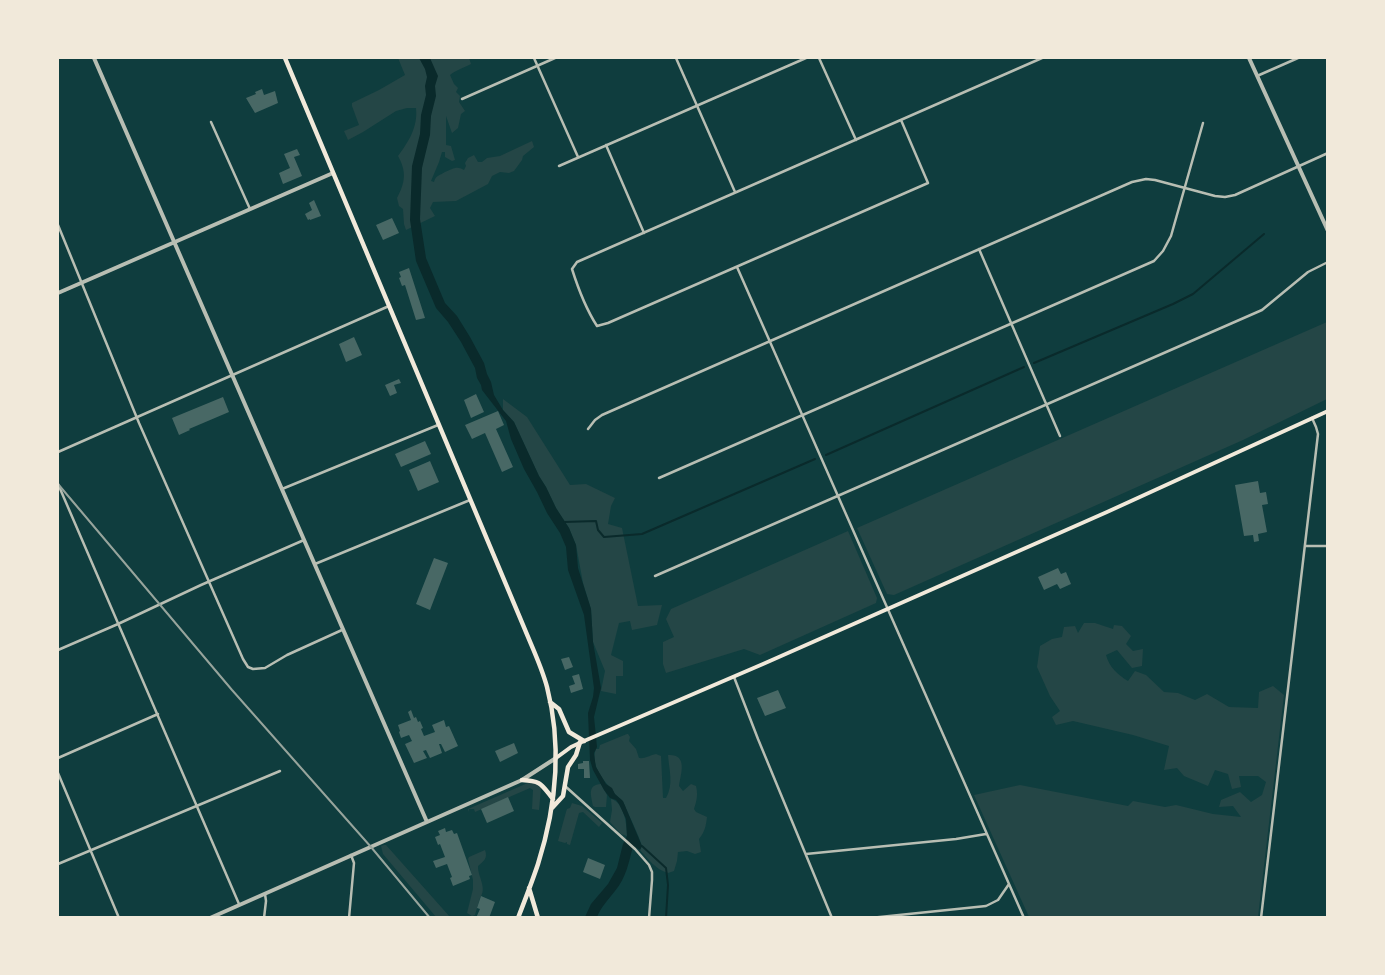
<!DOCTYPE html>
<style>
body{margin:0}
#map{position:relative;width:1385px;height:975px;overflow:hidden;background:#0f3d3e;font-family:"Exo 2",sans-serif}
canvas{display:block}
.frame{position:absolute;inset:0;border:59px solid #f1e9da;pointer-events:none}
</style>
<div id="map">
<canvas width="1385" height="975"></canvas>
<div class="frame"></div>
</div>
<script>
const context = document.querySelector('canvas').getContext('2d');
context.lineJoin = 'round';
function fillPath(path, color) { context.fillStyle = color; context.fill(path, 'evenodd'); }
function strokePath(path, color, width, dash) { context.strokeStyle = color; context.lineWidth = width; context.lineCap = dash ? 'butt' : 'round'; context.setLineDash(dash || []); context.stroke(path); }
const green = new Path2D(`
 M398 58H469L471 64C463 68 456 70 450 75L454 84 458 88 456 92 460 96 459 102 465 111 461 114 458 128 452 133 446 116V145L451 146 455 160 452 161 445 157V152H442L439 162 431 181 434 182C436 175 439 176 445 172 453 169 456 165 464 170L466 166 465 163 468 158 474 155 478 162H482L487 158 500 156 532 141 534 147 523 156 522 160 514 171 509 173 500 172 492 176 488 184 456 201 433 202 430 208 435 216 406 230 404 224 403 209 399 206 397 198C405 183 407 172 398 156 409 141 418 127 416 108H407L396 111 363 132 348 140 344 131 359 125 352 106V103L379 90 405 75Z
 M1327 322V399L1243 440 894 595 887 594 857 528Z
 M503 399 527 417 570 485 586 484 615 498 611 506 608 524 622 528 638 606 662 605 657 625 632 630 630 621 619 623 611 655 623 661V676H616V694L601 691 605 671 593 642 591 609 583 583 576 545 569 528 556 508 546 487 539 476 514 422 503 410Z
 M848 531 877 598 876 603 760 655 744 649 666 673 663 664V642L674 637 666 619 671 609Z
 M1084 623H1095L1113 629 1114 625 1122 626 1131 636 1126 644 1133 651 1143 649 1142 666 1132 668 1117 650 1106 655C1109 667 1118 675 1128 681L1135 671 1146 675 1164 692 1178 693 1195 700 1207 694 1229 707 1258 708 1259 692 1273 686 1284 695 1258 917H1029L974 795 1020 785 1128 806 1133 801 1165 807 1176 805 1213 814 1241 817 1233 806 1219 807 1221 800 1240 792 1251 802 1262 795 1266 782 1258 776H1239L1241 787 1232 789 1228 774 1215 770 1208 786 1184 776 1177 768 1164 770 1169 746 1133 735 1073 721 1056 725 1052 717 1060 711 1050 696 1037 667 1040 646 1052 639 1062 637 1064 627 1075 626 1078 633Z
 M627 734H628L630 737 629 741 636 749 639 758C645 759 650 755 656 754L661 756 663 798H666C674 784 669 770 668 755 688 754 681 773 679 786L683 791 691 784 696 786C698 794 697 800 694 809L696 812 707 817C706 825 705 832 699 839L701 852 695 854 687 851 678 852 677 861 674 871 668 873C655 869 649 860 640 850L642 846C638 834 633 824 628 813 626 809 625 805 623 802 621 798 617 797 615 794 606 782 589 766 596 749H599L600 745Z
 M530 782H534L541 788 539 810 532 809 533 790 530 788 475 812 474 809H469L468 812V809Z
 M601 784 607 795 606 807H595L593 806C591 795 587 785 601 784Z
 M611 799C624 802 627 825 627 836L621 834 610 822 612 810Z
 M572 803 582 806 602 823 599 827 583 812 579 813 570 845 567 844V842L565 843 558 841 566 812 567 809 570 808Z
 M384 845H386L450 917H436L383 854 381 846Z
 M485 850C488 858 484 861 478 866V868C479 879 487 888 480 898L475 915 472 916 467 913 473 889V880L468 859 469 857Z`);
const water = new Path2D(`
 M419 58H430L438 76 435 86 436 96 431 116 430 135 422 168 420 219 426 258 445 303 457 316 470 337 484 363 487 374 491 382 494 395 503 410 514 422 539 476 546 487 556 508 569 528 576 545 578 568 591 609 593 642 601 688 594 717 597 747 594 753 595 761 596 767 606 784 612 788 615 794 623 801 642 846 640 850 633 846C629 862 626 878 615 891 608 900 601 907 597 917H585L591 904 608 884 617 868 623 844 627 836 626 819 619 804 616 800 610 798 604 790 593 770 590 760 588 713 593 697 594 688 584 615 568 570 566 547 560 533 547 513 537 492 524 469 511 439 506 421 482 390 481 385 477 378 475 368 461 342 448 322 436 308 416 261 410 220 412 166 420 134 421 115 426 95 425 86 427 77 425 69Z`);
const stream = new Path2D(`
 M1034 363 1173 304 1193 294 1264 234
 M826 455 1024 367
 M564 522 596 521 598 530 604 537 642 534 815 459
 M642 846 666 868 668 885 666 918`);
const building = new Path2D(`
 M262 89 264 95 275 91 278 103 255 113 246 98 256 94 255 92Z
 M297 149 300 155 294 157 302 176 283 184 279 173 290 168 284 154Z
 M314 200 321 216 310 220V219L308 220 305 214 312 210 309 203Z
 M392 218 399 233 383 240 376 225Z
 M409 268 425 318 416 320 405 285 402 286 399 278 401 277 399 272Z
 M354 337 362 355 346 362 339 344Z
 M399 379 401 383 394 385 397 393 390 396 385 385Z
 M476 394 484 412 471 418 464 400Z
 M223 397 229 412 189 429 190 430 179 435 172 418Z
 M498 411 504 425 496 429 513 467 502 472 485 433 472 439 465 425Z
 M425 441 431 454 401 467 395 454Z
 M430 461 439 482 418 491 409 470Z
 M1258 481 1260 493 1266 492 1268 504 1262 505 1267 532 1258 534 1259 541 1254 542 1253 535 1244 536 1235 485Z
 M434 558 448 563 430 610 416 604Z
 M1058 568 1061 574 1066 572 1071 584 1060 589 1057 584 1044 590 1038 577Z
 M569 657 573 667 565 670 561 659Z
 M579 674 583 689 571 693 569 686 575 684 572 676Z
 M778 690 786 708 765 716 757 698Z
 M411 710 414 718 416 717 418 722 420 721 423 728 421 729 424 736 435 732 432 725 444 720 446 727 449 726 458 746 445 752 441 744H439L442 753 430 758 426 750 423 751 427 758 414 763 405 744 412 741 409 735 401 738 399 732 400 731 398 725 411 720 408 712Z
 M514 743 518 753 500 762 495 751Z
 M583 761H589L590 778H584V769H578V764L583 763Z
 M508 797 514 811 487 823 481 809Z
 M445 828 446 832 452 830 454 834 457 833 472 875 469 876 470 879 453 886 450 878 452 877 447 864 436 868 433 861 445 857 440 844 438 845 435 837 440 835 438 831Z
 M588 858 605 865 600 879 583 872Z
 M481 896 495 902 489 918H476L480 909 477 908Z`);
const minor = new Path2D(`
 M534 58 578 157
 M676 58 735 192
 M819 58 856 140
 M1257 76 1298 58
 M462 99 555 58
 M901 120 928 183 608 323 597 326C586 309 578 288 572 269L577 262 1042 58
 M211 122 250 209
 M606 145 644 233
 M559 166 806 58
 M58 225 139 423 243 659 248 667 253 669 265 668 287 655 342 630
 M979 249 1060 436
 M737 267 1024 918
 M588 429 595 420 602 415 1132 182 1146 179 1155 180 1215 196 1225 197 1235 195 1328 153
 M58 452 389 306
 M659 478 1154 261 1163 251 1171 236 1203 123
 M58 484 239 904
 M282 489 438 425
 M1305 546H1328
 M315 564 470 500
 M655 576 1262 310 1308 272 1328 262
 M58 650 118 624 201 585 304 540
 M734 677 758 739 832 918
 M58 758 158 714
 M58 773 119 918
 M565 786 635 849 649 865 652 872V880L649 918
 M806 854 956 839 986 834
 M58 864 280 771
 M264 918 266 901 265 894
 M349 918 354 863 351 855
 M870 918 986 906 998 900 1009 884
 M1261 918 1318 434 1316 427 1312 418`);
const tertiary = new Path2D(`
 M94 58 427 822
 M1249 58 1328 231
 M58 293 333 173
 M210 918 522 780 556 758`);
const secondary = new Path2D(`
 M556 758 571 747 584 741 763 664 1107 512 1328 411`);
const primary = new Path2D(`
 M285 58 531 644C537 658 543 672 547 687 562 745 556 807 538 864 532 882 525 900 518 918
 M550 702 559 709 569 732 584 741
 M522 780C542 781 541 784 553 799
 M552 808 563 796 568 767 576 755 580 742
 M529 888 538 918`);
const rail = new Path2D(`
 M58 484 232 690 371 847 430 918`);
fillPath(green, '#244646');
fillPath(water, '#0a2a2b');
strokePath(stream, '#0a2a2b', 2);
fillPath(building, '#486865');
strokePath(minor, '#b8beb3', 2.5);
strokePath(tertiary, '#b8beb3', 4);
strokePath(secondary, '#f1e9da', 4);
strokePath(primary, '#f1e9da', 4.5);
strokePath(rail, '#97a49c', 2);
</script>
